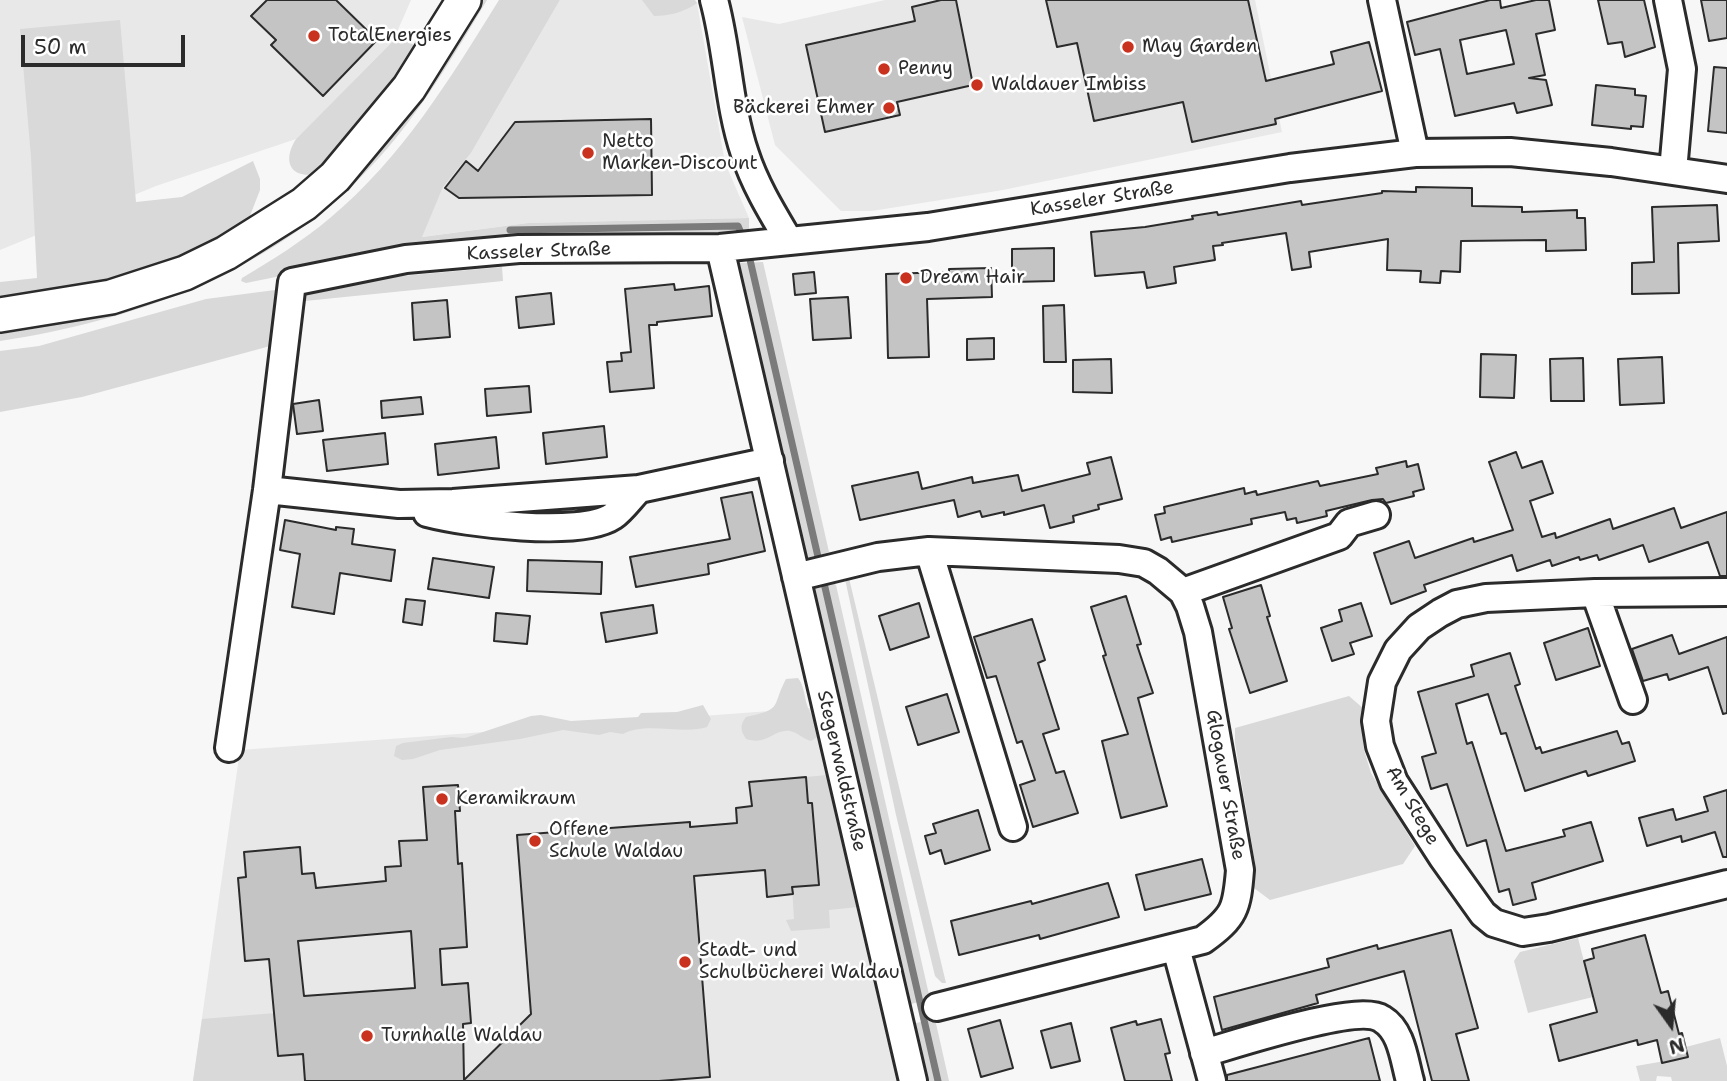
<!DOCTYPE html>
<meta charset="utf-8">
<style>
body{margin:0}
#map{position:relative;width:1727px;height:1081px;overflow:hidden;background:#f7f7f7;font-family:"Shantell Sans",sans-serif}
canvas{display:block}
.north{position:absolute;left:1636px;top:990px;width:70px;height:70px;-webkit-text-stroke:5px #fff;paint-order:stroke;rotate:165deg;font-size:19px;font-weight:700;line-height:28px;text-align:center;color:#2b2b2b}
.north::after{content:'';display:block;margin:auto;width:24px;height:32px;background:#2b2b2b;clip-path:polygon(50% 0,100% 100%,50% 72%,0 100%)}
.scale{position:absolute;left:21px;top:35px;width:164px;height:32px;box-sizing:border-box;border:4px solid #2b2b2b;border-top:0;padding-left:9px;font-size:21px;line-height:24px;white-space:nowrap;color:#2b2b2b;-webkit-text-stroke:5px #fff;paint-order:stroke}
</style>
<div id="map">
<canvas width="1727" height="1081"></canvas>
<div class="north">N</div>
<div class="scale">50 m</div>
</div>
<script>
const context = document.querySelector('canvas').getContext('2d');
context.lineJoin = 'round';
function fillPath(path, color) { context.fillStyle = color; context.fill(path, 'evenodd'); }
function strokePath(path, color, width, dash) { context.strokeStyle = color; context.lineWidth = width; context.lineCap = dash ? 'butt' : 'round'; context.setLineDash(dash || []); context.stroke(path); }
function drawText(font, color, halo, rows, align = 'center') {
  context.font = font + ' "Shantell Sans",sans-serif'; context.lineWidth = 5; context.setLineDash([]); context.textBaseline = 'middle'; context.strokeStyle = halo; context.fillStyle = color; for (const [text, x, y, turn = 0] of rows) {
    context.save(); context.translate(x, y); context.rotate((+turn || 0) * Math.PI / 180); context.textAlign = isNaN(turn) ? turn : align; if (halo) context.strokeText(text, 0, 0); context.fillText(text, 0, 0); context.restore();
  }
}
const built = new Path2D(`
 M0 0H411L393 41 296 139 156 186 0 250Z
 M560 0H690L697 3 725 163 749 218 528 223 421 237 443 187 471 153Z
 M885 0H1255L1282 132 1003 190 872 211H841L775 145 742 17 779 24Z
 M811 708 899 1081H193L240 750Z`);
const green = new Path2D(`
 M479 0H487C450 62 413 125 361 177 266 274 132 321 0 341V334L32 329 92 315 231 265Z
 M499 0H560L471 153 443 187 422 237 528 223 749 218V232L735 238 409 250 246 283 241 281 242 278C272 260 303 241 330 218 402 158 450 79 499 0Z
 M642 0H695L697 3C685 12 669 16 654 16Z
 M120 20 136 202 182 197 253 161 260 179V190L248 221 220 237 176 261 118 281 0 301V282L37 278 31 157 20 29Z
 M402 38C410 40 414 44 416 52L400 78 317 174C290 179 282 161 296 139L393 41Z
 M763 262 829 552 808 559H805L738 263Z
 M502 267 503 281 305 301 309 286 313 284Z
 M275 290 281 294 274 345 82 397 0 412V351L39 346 206 299Z
 M848 574 946 983H942L935 976 896 815 845 579Z
 M832 582 836 585 930 999 907 1005 812 591V587Z
 M798 678C805 686 804 700 809 710 813 720 820 725 819 736L811 741C803 739 797 732 790 731 773 729 768 746 746 739 740 730 740 725 746 717 784 709 771 707 786 679Z
 M1349 696 1364 709 1362 729 1364 750 1371 773 1415 846 1403 864 1270 900 1250 885 1249 872 1255 863 1235 743V728Z
 M703 705 711 719 707 727C684 735 645 721 623 734L610 732 599 735 563 730 520 739 440 750 413 759 402 760 394 756 396 746 403 743 451 737 465 738 531 716 541 715 571 721 638 717 641 713 677 712Z
 M827 775 858 907 829 910 830 928 791 931 786 920 794 919 792 887 819 884 812 803H808L806 777Z
 M1578 938 1593 997 1528 1013 1514 961 1520 952Z
 M275 1013 278 1055 303 1054 305 1081H193L202 1019Z
 M935 1019 949 1081H925L911 1024Z
 M1720 1038 1727 1066V1081H1672L1671 1077 1657 1076 1656 1081H1640L1636 1066 1688 1057 1686 1047Z`);
const stream = new Path2D(`
 M510 230 738 226 744 240
 M748 251 938 1081`);
const building = new Path2D(`
 M267 0H336L377 40 323 96 271 45 276 40 251 16Z
 M941 0H956L973 85 897 102 900 115 825 132 806 45 915 21 912 7Z
 M1046 0H1248L1266 81 1334 64 1331 52 1369 42 1382 91 1275 119 1276 124 1192 142 1183 102 1094 121 1077 43 1057 47Z
 M1490 0H1500L1501 8 1536 0H1549L1555 30 1536 34 1545 75 1529 78 1546 80 1552 105 1517 113 1514 103 1455 116 1440 49 1415 55 1407 22ZM1506 30 1514 64 1467 74 1460 40Z
 M1598 0H1644L1655 47 1625 57 1622 42 1608 44Z
 M1701 0H1727V38L1709 41Z
 M1714 67 1727 68V133L1708 131Z
 M1596 85 1635 89V95L1646 96 1643 127 1631 126V129L1592 125Z
 M651 119 652 195 459 198 445 188 466 161 478 171 515 122Z
 M1416 187 1472 188V206L1522 207V212L1577 210V218H1585L1586 250 1546 251V240L1461 241 1460 272 1441 271 1440 283 1420 282 1421 271 1387 270 1388 239 1309 252 1311 267 1292 270 1286 233 1222 243 1223 245 1213 246 1215 260 1174 267 1176 283 1147 288 1144 272 1095 276 1091 232 1145 227 1193 219 1192 216 1217 212 1218 215 1301 201 1302 205 1382 193V191L1416 192Z
 M1717 205 1719 241 1678 243 1679 293 1632 294V263L1654 262 1652 207Z
 M1054 248V281L1012 282V249Z
 M991 268 992 297 927 299 929 357 888 358 886 274 949 272V269Z
 M814 272 816 293 795 295 793 274Z
 M674 284 675 290 709 286 712 316 657 322V325H649L654 388 610 392 607 362 622 361 621 353 631 352 625 289Z
 M551 293 554 324 519 328 516 297Z
 M848 297 851 338 813 340 810 299Z
 M447 300 450 337 414 340 412 303Z
 M1064 305 1066 362H1044L1043 306Z
 M994 338V359L967 360V339Z
 M1481 354 1516 355 1514 398 1480 397Z
 M1662 357 1664 403 1620 405 1618 359Z
 M1583 358 1584 401H1551L1550 359Z
 M1111 359 1112 393 1073 392V360Z
 M529 386 531 412 487 416 485 389Z
 M421 397 423 414 382 418 381 401Z
 M319 400 323 431 297 434 293 404Z
 M604 426 607 457 546 464 543 433Z
 M385 433 388 464 327 471 323 440Z
 M496 437 499 468 438 475 435 444Z
 M1516 452 1522 468 1542 461 1553 493 1530 501 1542 537 1555 533 1556 538 1610 519 1613 529 1674 508 1681 528 1727 512V576H1720L1708 542 1649 562 1643 545 1599 560 1597 555 1580 560 1579 557 1552 566 1550 560 1517 571 1512 555 1424 585 1426 591 1391 604 1374 553 1409 541 1415 558 1473 538 1474 542 1513 530 1489 462Z
 M1111 457 1122 499 1098 505 1099 509 1073 516 1074 522 1050 528 1044 505 1004 515V512L982 517 980 511 958 517 954 500 860 520 852 486 918 472 922 489 972 477 973 483 1018 475 1022 491 1090 474 1087 463Z
 M1406 461 1407 467 1418 464 1424 489 1413 492 1414 496 1386 503 1383 499 1372 500 1326 511 1327 516 1297 523 1296 518 1287 520 1285 512 1251 519 1252 524 1172 542 1171 537 1161 540 1155 515 1165 513 1164 507 1244 488 1245 494 1256 491 1257 495 1318 481 1320 486 1378 474 1376 468Z
 M752 492 765 551 708 564 709 574 636 587 630 557 730 539 721 498Z
 M285 520 336 530V527L354 529 352 544 395 550 391 581 340 573 334 614 292 607 300 554 280 550Z
 M433 558 494 567 489 598 428 589Z
 M528 560 602 562 601 594 527 591Z
 M1261 585 1270 616 1267 617 1287 681 1250 693 1229 629 1232 628 1223 597Z
 M1126 596 1141 644 1137 645 1153 693 1138 698 1167 806 1121 818 1102 741 1128 734 1103 656 1106 655 1091 607Z
 M406 599 425 601 422 625 403 622Z
 M919 603 929 637 890 650 879 616Z
 M1361 603 1372 636 1350 643 1354 654 1332 661 1321 628 1342 621 1339 610Z
 M653 605 657 633 606 642 601 613Z
 M496 613 530 616 527 644 494 641Z
 M1032 619 1045 660 1038 663 1059 729 1043 734 1056 773 1064 771 1078 813 1033 827 1020 785 1035 780 1022 741 1017 743 996 676 987 678 974 637Z
 M1588 628 1600 666 1556 680 1544 643Z
 M1672 635 1679 654 1727 637V713L1723 714 1708 667 1669 680 1667 674 1643 681 1632 649Z
 M1510 653 1520 684 1515 686 1536 749 1540 747 1542 753 1617 731 1622 744 1629 742 1635 761 1588 776 1586 771 1525 791 1506 733 1501 734 1488 694 1456 704 1467 744 1472 742 1506 851 1565 836 1563 830 1591 822 1603 861 1532 883 1536 899 1513 905 1509 889 1499 892 1486 840 1467 846 1447 784 1431 789 1422 757 1436 753 1418 692 1474 676 1471 665Z
 M947 694 959 732 918 745 906 707Z
 M806 777 808 803H812L819 885 792 887 793 894 767 897 765 870 694 876 710 1077 659 1081H305L303 1054 278 1056 269 959 245 961 238 878 246 877 244 852 300 847 302 874 314 873 316 888 386 881 385 867 401 866 399 841 427 840 423 787 458 785 460 811H455L458 864 462 863 467 947 440 949 442 985 468 983 471 1023 463 1024 464 1080 531 1014 517 835 690 822V827L737 823 736 808 752 806 749 782ZM411 931 415 988 304 996 298 941Z
 M1727 790V857H1723L1715 832 1682 842 1681 836 1647 846 1639 818 1673 809 1676 820 1708 811 1704 797Z
 M978 810 990 850 945 864 941 850 930 854 925 836 936 833 933 824Z
 M1202 859 1211 894 1145 910 1136 875Z
 M1108 883 1119 917 1040 939 1039 935 959 955 951 921 1031 901 1032 904Z
 M1451 930 1478 1028 1456 1034 1469 1081H1432L1404 971 1316 995 1318 1003 1222 1030 1214 997 1329 967 1327 959 1377 945 1378 949Z
 M1645 935 1661 993 1668 991 1679 1034 1682 1033 1688 1057 1662 1063 1657 1040 1638 1045 1637 1040 1559 1061 1550 1025 1597 1012 1584 961 1594 958 1592 949Z
 M1161 1019 1170 1053 1165 1054 1172 1081H1125L1111 1028 1136 1021 1137 1025Z
 M1000 1020 1013 1068 981 1077 968 1029Z
 M1071 1023 1080 1061 1051 1068 1041 1031Z
 M1369 1038 1380 1081H1227V1075Z`);
const minor = new Path2D(`
 M714 0C728 51 728 104 745 154 755 185 773 214 789 241
 M1382 0 1415 153
 M1668 0 1682 69 1673 171
 M720 248 913 1081
 M267 490 399 504 453 503 639 489 770 461
 M427 513C465 523 580 538 613 516 622 510 631 497 639 489
 M929 551 1013 827
 M796 577 878 557 929 551 1119 559 1144 563 1158 571 1183 592 1190 606 1198 632 1240 870C1237 908 1235 917 1203 940L937 1007
 M1183 592 1339 536 1349 523 1376 515
 M1727 592 1595 593 1486 598 1457 604 1440 613 1419 627 1398 650 1382 682 1376 721 1380 746 1394 782 1443 858 1483 914 1494 923 1523 932 1549 928 1727 884
 M1595 593 1633 700
 M229 748 267 490 292 282 406 259 519 249 720 248 928 227 1290 168 1415 153 1510 152 1611 162 1727 179
 M1176 948 1212 1081
 M1204 1053C1236 1044 1358 1003 1382 1019 1402 1031 1404 1060 1410 1081`);
const tertiary = new Path2D(`
 M0 315 111 297 185 273 226 253 304 204 335 177 409 88 464 0`);
const markers = [
 [314,36,7,"#c8321e"],
 [1128,47,7,"#c8321e"],
 [884,69,7,"#c8321e"],
 [977,85,7,"#c8321e"],
 [889,108,7,"#c8321e"],
 [588,153,7,"#c8321e"],
 [906,278,7,"#c8321e"],
 [442,799,7,"#c8321e"],
 [535,841,7,"#c8321e"],
 [685,962,7,"#c8321e"],
 [367,1036,7,"#c8321e"]
];
const poiNames = [
 ["TotalEnergies",328,36],
 ["May Garden",1142,47],
 ["Penny",898,69],
 ["Waldauer Imbiss",991,85],
 ["Bäckerei Ehmer",875,108,"right"],
 ["Netto",602,142],
 ["Marken-Discount",602,164],
 ["Dream Hair",920,278],
 ["Keramikraum",456,799],
 ["Offene",549,830],
 ["Schule Waldau",549,852],
 ["Stadt- und",699,951],
 ["Schulbücherei Waldau",699,973],
 ["Turnhalle Waldau",381,1036]
];
const streetNames = [
 ["Kasseler Straße",1102,199,-9],
 ["Kasseler Straße",539,252,-2],
 ["Stegerwaldstraße",841,771,77],
 ["Glogauer Straße",1225,785,80],
 ["Am Stege",1412,806,60]
];
fillPath(built, '#e8e8e8');
fillPath(green, '#d9d9d9');
strokePath(stream, '#7b7b7b', 7);
fillPath(building, '#c4c4c4');
strokePath(building, '#2b2b2b', 2);
strokePath(minor, '#2b2b2b', 32);
strokePath(tertiary, '#2b2b2b', 38);
strokePath(minor, '#fff', 26);
strokePath(tertiary, '#fff', 33);
for (const [x, y, r, color] of markers) { const dot = new Path2D(); dot.arc(x, y, r, 0, 2 * Math.PI); context.fillStyle = color; context.fill(dot); strokePath(dot, '#fff', 2.5); }
drawText('19px', '#2b2b2b', '#fff', poiNames, 'left');
drawText('19px', '#2b2b2b', '#fff', streetNames);
</script>
